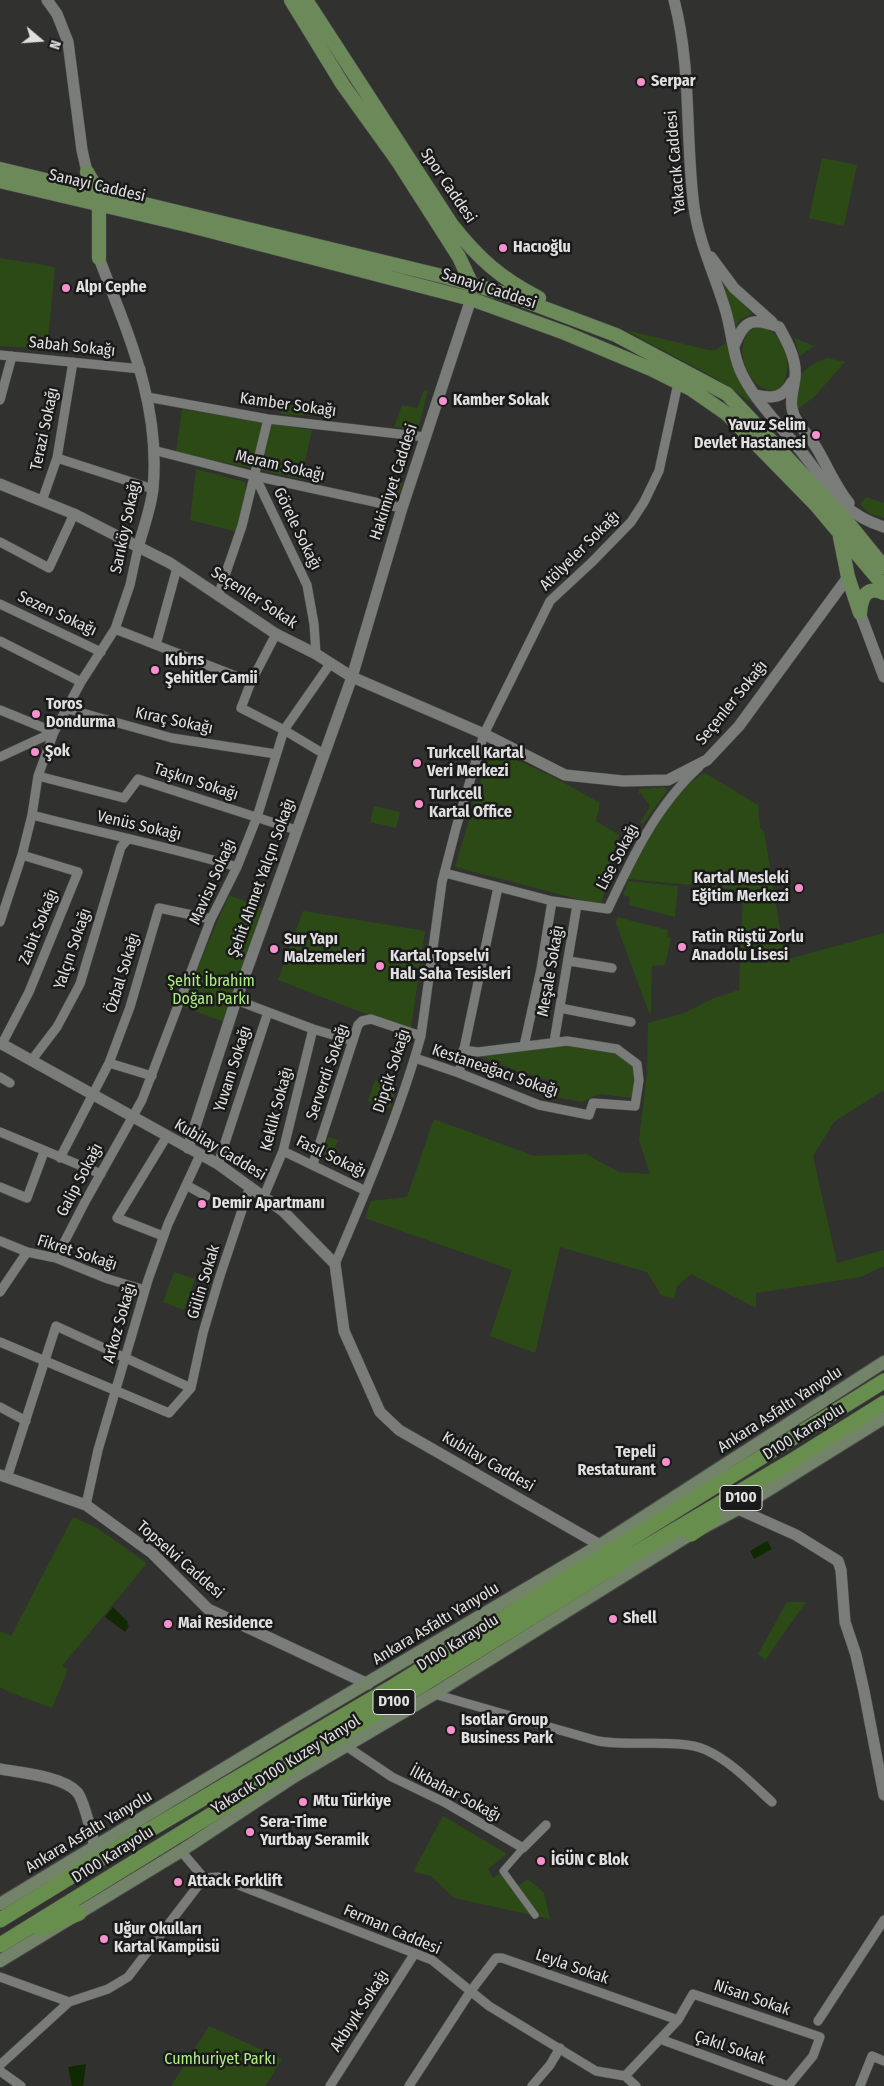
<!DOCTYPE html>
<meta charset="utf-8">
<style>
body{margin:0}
#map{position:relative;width:884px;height:2086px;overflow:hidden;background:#313230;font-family:"Fira Sans Condensed",sans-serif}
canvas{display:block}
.north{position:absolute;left:15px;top:15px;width:50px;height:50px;-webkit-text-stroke:4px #191a19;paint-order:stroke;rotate:108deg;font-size:14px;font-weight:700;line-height:20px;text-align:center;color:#dfe0df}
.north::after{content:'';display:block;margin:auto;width:18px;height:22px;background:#dfe0df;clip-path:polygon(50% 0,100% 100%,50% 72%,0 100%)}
</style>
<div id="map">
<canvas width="884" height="2086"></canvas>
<div class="north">N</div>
</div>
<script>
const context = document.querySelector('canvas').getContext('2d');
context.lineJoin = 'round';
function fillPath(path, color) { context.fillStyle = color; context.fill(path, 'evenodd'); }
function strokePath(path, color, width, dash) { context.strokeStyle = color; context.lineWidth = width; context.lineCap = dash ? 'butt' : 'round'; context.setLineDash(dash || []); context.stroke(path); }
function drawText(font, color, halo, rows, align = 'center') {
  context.font = font + ' "Fira Sans Condensed",sans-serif'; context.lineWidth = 5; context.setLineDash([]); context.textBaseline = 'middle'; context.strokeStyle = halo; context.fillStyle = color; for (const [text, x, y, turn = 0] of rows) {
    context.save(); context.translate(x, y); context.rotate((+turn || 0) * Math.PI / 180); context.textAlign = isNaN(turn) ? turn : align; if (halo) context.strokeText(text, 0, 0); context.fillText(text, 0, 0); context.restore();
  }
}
const green = new Path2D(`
 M822 158 857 165 844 226 809 218Z
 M0 258 55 267 47 349 0 346Z
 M721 279 752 314 740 319 735 328Z
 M756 326C761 327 767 328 771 331 789 343 794 377 777 391 746 393 729 341 756 326Z
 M625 330 709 350H715L726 343 734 370 754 404 715 378Z
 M794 338 814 346 800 356Z
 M827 358 845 362 815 396 798 409C796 377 796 371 827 358Z
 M424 390H428L418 429 394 427 402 405 417 408Z
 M283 402 313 408 314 416 281 414Z
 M182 409 312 430 301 479 176 452Z
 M196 469 245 482 246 494 238 532 190 520Z
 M396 480 403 482 396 503 390 502Z
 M866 497 884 503V518L869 513 860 504Z
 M497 750 557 779 600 803 596 821 619 835 601 905 455 867 489 752Z
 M705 773 758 805 760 828 764 831 785 960 884 933V1090L834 1122 813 1156 837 1263 884 1250V1266L861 1277 756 1293V1308L691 1274 677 1286 674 1299 661 1295 647 1272 560 1247 535 1353 490 1336 512 1270 365 1218 371 1201 407 1197 434 1119 534 1156 586 1154 619 1172 650 1174 639 1140 647 1073 648 1023 684 1013 714 998 739 990 743 890 628 879C641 851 676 785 705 773Z
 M665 787 667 791 643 824 640 823 650 806 641 793 639 794V789Z
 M374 806 400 812 396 828 370 822Z
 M628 881 678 886 675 917 629 905 630 897 623 895Z
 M229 895 263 908 224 1022 181 1006Z
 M303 911 425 931 411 1028 361 1012 278 980Z
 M617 917 668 930 667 937 671 938 665 965 652 966 651 1013H649L616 923Z
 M554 1044C579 1047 635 1045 638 1079 638 1085 635 1093 634 1098L599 1094 582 1102 550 1096 552 1081 520 1072 481 1056Z
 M375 1080 397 1087 390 1108 368 1101Z
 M328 1137 338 1140 330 1159 322 1156Z
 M174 1272 195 1279 184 1310 163 1302Z
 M73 1517 97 1528 147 1563 62 1666 68 1669 52 1708 9 1692 0 1687V1631L11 1636Z
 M787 1602H806L765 1660 758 1654Z
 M443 1816 507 1854 488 1869 493 1878 503 1871 515 1888 528 1879 544 1893 550 1919 454 1898 431 1876 413 1872Z
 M209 2026 282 2059 265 2086H171Z`);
const water = new Path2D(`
 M767 1541 772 1549 754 1559 750 1551Z
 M113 1607 128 1622 127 1624 129 1626 125 1632 105 1617Z
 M86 2064 83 2086H72L68 2067Z`);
const pedestrian = new Path2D(`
 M523 1848 503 1871 535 1915`);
const minor = new Path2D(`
 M0 355 141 369
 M147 397 268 419 425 437
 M0 400 12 356
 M153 450 255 476 402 508
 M57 458 153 489
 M255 476 307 585 314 624 316 654
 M42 501 57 458 73 362
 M0 542 49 568 74 514
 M218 596 242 526 268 419
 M0 604 101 652
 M115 629 251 682
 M276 634 251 682 241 708 284 730 324 754
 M0 641 81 682
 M156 645 177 568
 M68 709 172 738 276 754
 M0 710 54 732
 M0 757 54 732
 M38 776 124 798 138 779 296 830
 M32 815C101 833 170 847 237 867
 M445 873 552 901 608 909C632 858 656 806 699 767
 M0 922 22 855 32 815 38 776 54 732 81 682 115 629 130 585 138 548
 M569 961 612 968
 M236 1000 313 1029 353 1041
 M560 1008 631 1022
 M554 1042 577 905
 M2 1044 29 992 78 872 22 855
 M524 1046 541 969 552 901
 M415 1058 459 1073 539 1105 589 1115 593 1103 635 1106 639 1080 637 1064 617 1049 567 1041 478 1052 463 1050
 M31 1061 57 1027 80 984 121 847 128 839
 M109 1063 152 1076
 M459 1073 498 887
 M0 1077 10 1083
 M0 1132 101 1174
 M283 1151 366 1191
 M60 1158 109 1063 130 1007 159 908 211 919
 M218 1164 268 1012
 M313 1164 358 1025 362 1021 371 1019 421 1036
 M186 1185 206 1196
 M0 1187 27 1198 44 1152
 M264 1196 283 1151 313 1029
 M163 1236 117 1218 167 1136
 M0 1241 27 1252 56 1258 108 1279 145 1290
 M56 1258 86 1200 142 1100 211 919 237 867 257 817 284 730 330 664
 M335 1264C367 1189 399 1114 421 1036L442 882 456 828 484 734 550 601 592 562 631 522 644 502 659 471 678 383
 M0 1292 27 1252
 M0 1342 169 1413 191 1388 203 1333 219 1279 250 1186
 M0 1407 26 1421
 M7 1478 56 1326 191 1388
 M86 1505 98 1450 148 1280 168 1224 200 1155
 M434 1694 598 1741C629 1747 681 1738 706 1750 732 1762 752 1784 772 1802
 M346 1746 392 1777 446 1803 523 1848 546 1825
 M181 1851 204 1878 218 1877 432 1960 489 2006 596 2071 625 2076 636 2086
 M0 1977 69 2002 108 1989 128 1977 204 1878
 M818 2021 884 1920
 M660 2039 788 2086
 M0 2065 69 2002
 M0 2071 21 2086
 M625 2076 678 2020 693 1994 820 2037 813 2056 789 2085
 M330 2086 415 1953
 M409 2086 470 1992 496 1958H502L678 2020
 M532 2086 550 2065 560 2048
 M860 2086 872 2056 884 2061`);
const tertiary = new Path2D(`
 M47 0 57 14 68 42 82 150 87 172
 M674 0C692 68 685 139 694 207 699 243 716 278 726 312 732 333 733 359 744 378 757 403 786 432 804 455 831 489 840 513 884 527
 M711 257 734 288 772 322
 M99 258C128 334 161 405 153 489 151 508 143 529 138 548
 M734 346C745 318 753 318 779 327 788 343 797 360 795 378 794 388 790 398 792 408 794 422 808 434 816 447 827 465 835 486 849 503
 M756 395C773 399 783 398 792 382
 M0 484 74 514 170 563 276 634 316 654 352 677 484 734 565 775 623 781 668 780 707 760 739 726 848 577
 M860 613 884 677
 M0 1043 218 1164 283 1211 335 1264 344 1331 380 1412 399 1430 600 1545
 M188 1148 236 1000 352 677 402 508 471 299 472 285
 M0 1475 86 1505 152 1553 208 1609 368 1684
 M738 1509 796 1535 838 1561 841 1570 845 1622 856 1655 864 1691 884 1795
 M0 1769C21 1773 62 1776 77 1792 84 1799 92 1836 95 1847`);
const secondary = new Path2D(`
 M0 1904 291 1728 600 1545 884 1362
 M0 1961 181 1851 295 1776 434 1694 691 1534 738 1509 884 1418`);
const primary = new Path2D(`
 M291 0 343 85 397 160 459 257 472 285
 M306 0 452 225C478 258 500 278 539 298
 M0 169 446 277 512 296 616 335 727 394 845 519 884 567
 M87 172 99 193V258
 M0 181 191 226 471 299 565 333 651 369 691 389 727 414 815 504 884 586
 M840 537 848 577 860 613
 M860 613C861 598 866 585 884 593`);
const trunk = new Path2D(`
 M691 1534 714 1518
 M0 1920 93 1863 389 1689 884 1381
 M40 1929 79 1913
 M0 1945 626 1559 790 1462 884 1403`);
const markers = [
 [641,82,5,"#f790cd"],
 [503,248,5,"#f790cd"],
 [66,288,5,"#f790cd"],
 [443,401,5,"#f790cd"],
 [816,435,5,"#f790cd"],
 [155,670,5,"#f790cd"],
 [36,714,5,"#f790cd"],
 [35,752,5,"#f790cd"],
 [417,763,5,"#f790cd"],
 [419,804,5,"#f790cd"],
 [799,888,5,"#f790cd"],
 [682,947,5,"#f790cd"],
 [274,949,5,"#f790cd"],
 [380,966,5,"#f790cd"],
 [202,1204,5,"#f790cd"],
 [666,1462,5,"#f790cd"],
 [613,1619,5,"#f790cd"],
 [168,1624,5,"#f790cd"],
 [451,1730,5,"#f790cd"],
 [303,1802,5,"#f790cd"],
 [250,1832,5,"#f790cd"],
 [541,1861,5,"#f790cd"],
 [178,1882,5,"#f790cd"],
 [104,1939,5,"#f790cd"]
];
const shields = [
 [741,1498,42],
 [394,1702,42]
];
const shieldNames = [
 ["D100",741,1498],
 ["D100",394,1702]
];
const poiNames = [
 ["Serpar",651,82],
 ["Hacıoğlu",513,248],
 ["Alpı Cephe",76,288],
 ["Kamber Sokak",453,401],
 ["Yavuz Seli̇m",806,426,"right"],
 ["Devlet Hastanesi̇",806,444,"right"],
 ["Kıbrıs",165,661],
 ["Şehitler Camii",165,679],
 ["Toros",46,705],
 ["Dondurma",46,723],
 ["Şok",45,752],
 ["Turkcell Kartal",427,754],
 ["Veri Merkezi",427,772],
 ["Turkcell",429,795],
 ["Kartal Office",429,813],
 ["Kartal Mesleki",789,879,"right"],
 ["Eğitim Merkezi",789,897,"right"],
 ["Fatin Rüştü Zorlu",692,938],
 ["Anadolu Lisesi",692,956],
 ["Sur Yapı",284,940],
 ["Malzemeleri",284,958],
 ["Kartal Topselvi",390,957],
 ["Halı Saha Tesisleri",390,975],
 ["Demir Apartmanı",212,1204],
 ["Tepeli",656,1453,"right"],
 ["Restaturant",656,1471,"right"],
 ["Shell",623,1619],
 ["Mai Residence",178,1624],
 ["Isotlar Group",461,1721],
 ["Business Park",461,1739],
 ["Mtu Türkiye",313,1802],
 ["Sera-Time",260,1823],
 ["Yurtbay Seramik",260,1841],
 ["İGÜN C Blok",551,1861],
 ["Attack Forklift",188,1882],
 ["Uğur Okulları",114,1930],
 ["Kartal Kampüsü",114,1948]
];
const streetNames = [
 ["Yakacık Caddesi",676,162,-95],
 ["Sanayi Caddesi",97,186,13],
 ["Spor Caddesi",448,186,56],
 ["Sanayi Caddesi",489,289,18],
 ["Sabah Sokağı",72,347,6],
 ["Kamber Sokağı",288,405,8],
 ["Terazi Sokağı",45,429,-78],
 ["Meram Sokağı",280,466,13],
 ["Hakimiyet Caddesi",394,482,-72],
 ["Sarıköy Sokağı",126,527,-78],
 ["Görele Sokağı",297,529,64],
 ["Atölyeler Sokağı",580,551,-45],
 ["Seçenler Sokak",254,598,33],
 ["Sezen Sokağı",57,614,25],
 ["Seçenler Sokağı",732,703,-51],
 ["Kıraç Sokağı",174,721,12],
 ["Taşkın Sokağı",196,782,18],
 ["Venüs Sokağı",139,826,13],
 ["Lise Sokağı",618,857,-62],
 ["Şehit Ahmet Yalçın Sokağı",262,878,-70],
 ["Mavisu Sokağı",213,882,-66],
 ["Zabit Sokağı",39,927,-68],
 ["Yalçın Sokağı",73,949,-71],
 ["Meşale Sokağı",551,971,-80],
 ["Özbal Sokağı",123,973,-73],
 ["Yuvam Sokağı",233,1069,-72],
 ["Dipçik Sokağı",392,1071,-72],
 ["Kestaneağacı Sokağı",495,1071,19],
 ["Serverdi Sokağı",328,1072,-71],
 ["Keklik Sokağı",277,1109,-75],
 ["Kubilay Caddesi",220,1150,31],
 ["Fasıl Sokağı",331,1157,26],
 ["Galip Sokağı",80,1180,-62],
 ["Fikret Sokağı",77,1253,18],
 ["Gülin Sokak",204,1282,-73],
 ["Arkoz Sokağı",120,1323,-74],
 ["Ankara Asfaltı Yanyolu",780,1410,-33],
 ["D100 Karayolu",804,1432,-32],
 ["Kubilay Caddesi",488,1462,30],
 ["Topselvi Caddesi",180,1560,41],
 ["Ankara Asfaltı Yanyolu",436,1624,-31],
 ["D100 Karayolu",458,1643,-32],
 ["Yakacık D100 Kuzey Yanyol",286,1765,-32],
 ["İlkbahar Sokağı",455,1794,28],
 ["Ankara Asfaltı Yanyolu",89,1832,-31],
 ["D100 Karayolu",113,1855,-32],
 ["Ferman Caddesi",392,1930,23],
 ["Leyla Sokak",572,1967,19],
 ["Nisan Sokak",752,1998,19],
 ["Akbıyık Sokağı",360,2011,-57],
 ["Çakıl Sokak",730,2048,19]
];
const parkNames = [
 ["Şehit İbrahim",211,982],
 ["Doğan Parkı",211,1000],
 ["Cumhuriyet Parkı",220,2060]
];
fillPath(green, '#2c4a16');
fillPath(water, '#112900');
strokePath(pedestrian, '#4c4d4c', 8);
strokePath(minor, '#4c4d4c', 10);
strokePath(tertiary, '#4c4d4c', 12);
strokePath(secondary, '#4c4d4c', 14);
strokePath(primary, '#4c4d4c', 15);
strokePath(trunk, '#4c4d4c', 16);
strokePath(pedestrian, '#7a7c79', 7);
strokePath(minor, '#7a7c79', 9);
strokePath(tertiary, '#7a7c79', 11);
strokePath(secondary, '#738369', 12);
strokePath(primary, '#6c8a59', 14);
strokePath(trunk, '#688e4e', 15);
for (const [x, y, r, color] of markers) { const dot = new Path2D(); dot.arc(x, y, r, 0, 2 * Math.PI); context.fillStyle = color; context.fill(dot); strokePath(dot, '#191a19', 2); }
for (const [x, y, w] of shields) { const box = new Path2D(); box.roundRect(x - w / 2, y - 12.5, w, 25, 4); context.fillStyle = '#191a19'; context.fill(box); strokePath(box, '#dfe0df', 1); }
drawText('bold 15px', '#dfe0df', null, shieldNames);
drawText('bold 16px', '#dfe0df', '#191a19', poiNames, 'left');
drawText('16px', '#dfe0df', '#191a19', streetNames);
drawText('16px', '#abed82', '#191a19', parkNames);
</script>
